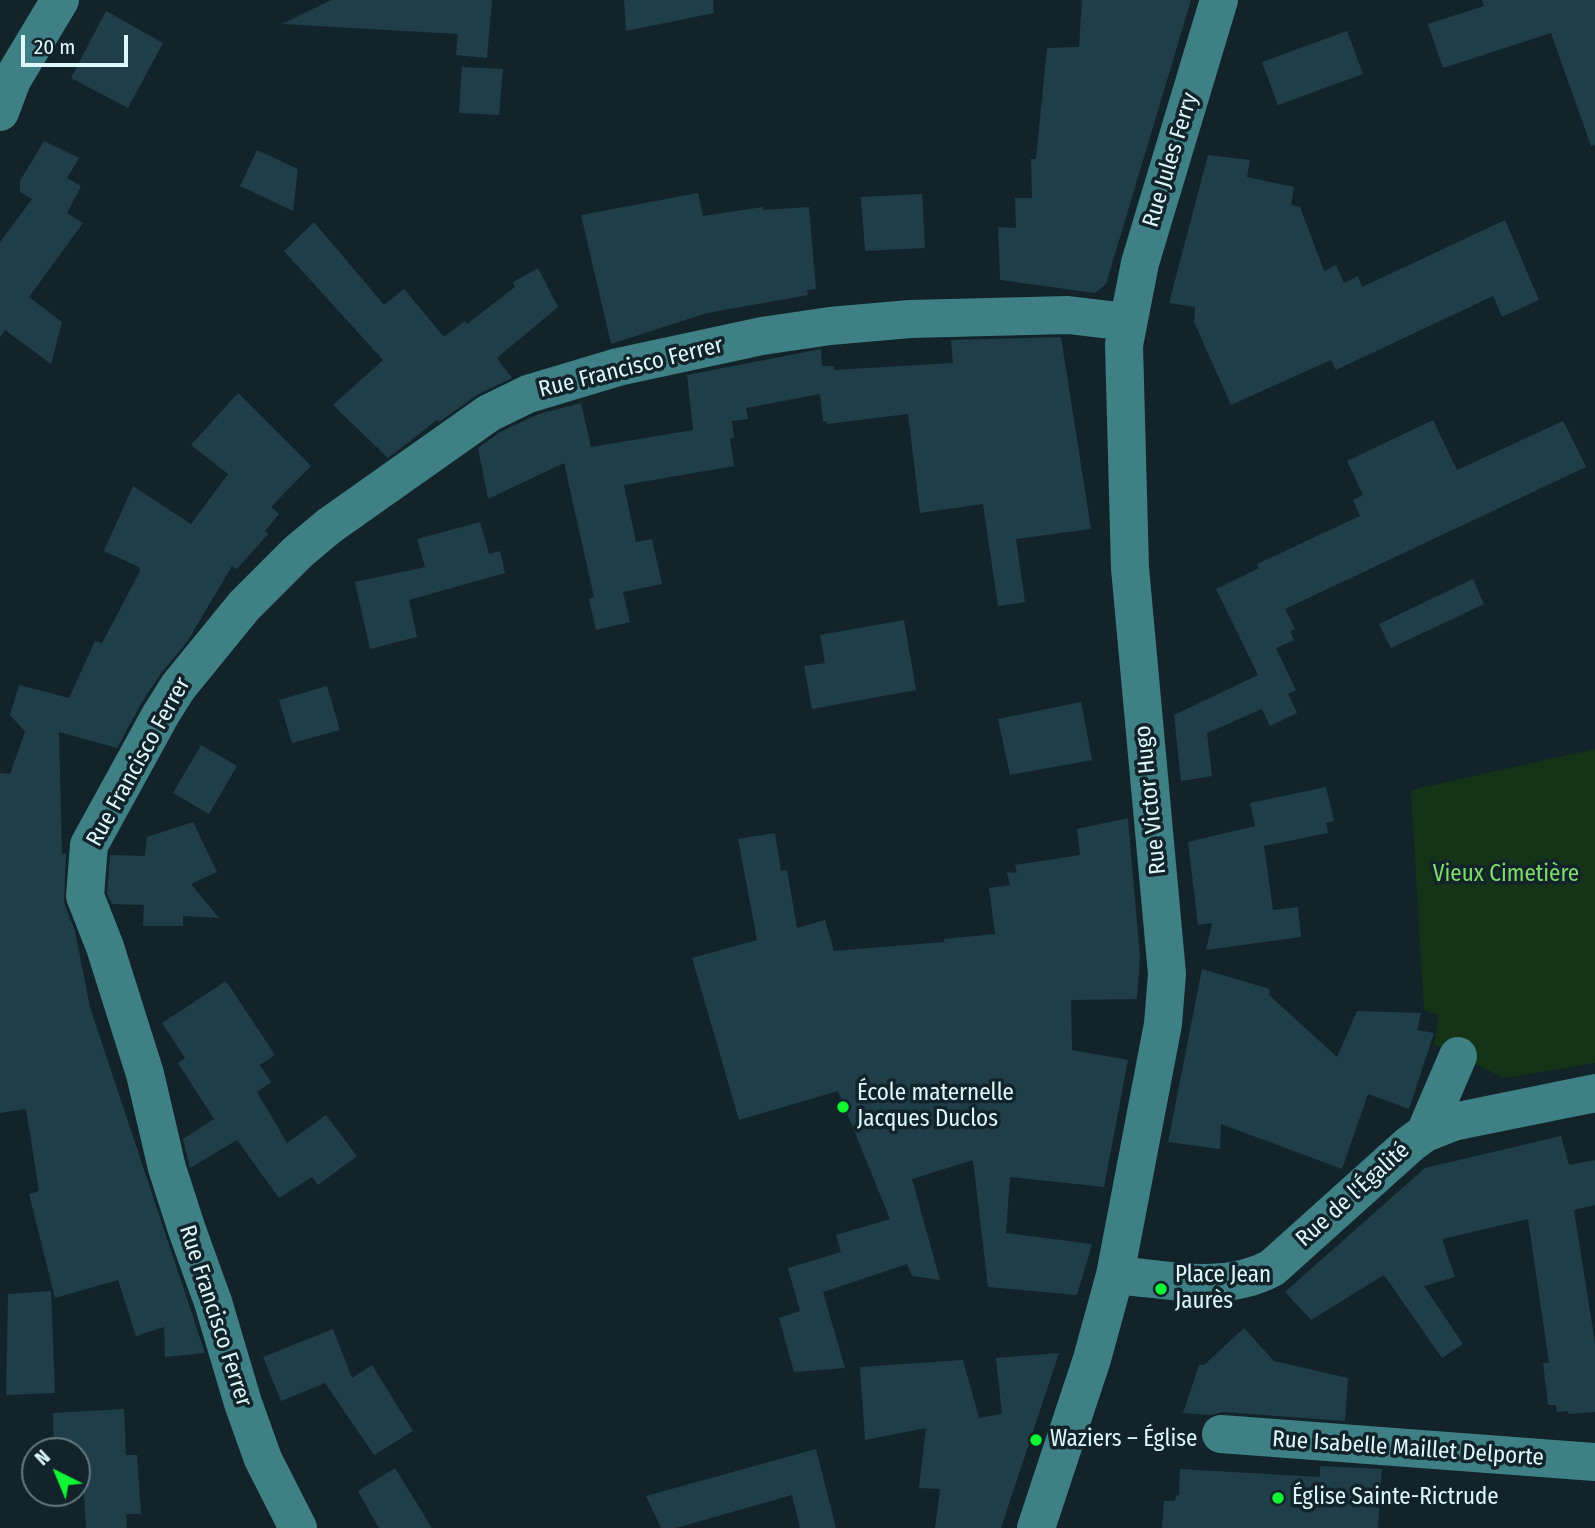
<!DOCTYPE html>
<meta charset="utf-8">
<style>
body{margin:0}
#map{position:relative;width:1595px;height:1528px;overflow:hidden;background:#122429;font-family:"Fira Sans Condensed",sans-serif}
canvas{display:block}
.north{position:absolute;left:21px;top:1437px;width:70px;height:70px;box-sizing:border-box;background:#122429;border:2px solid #63797e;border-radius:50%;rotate:317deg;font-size:19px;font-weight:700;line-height:28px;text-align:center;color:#dcf8fd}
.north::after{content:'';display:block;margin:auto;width:24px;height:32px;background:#10f534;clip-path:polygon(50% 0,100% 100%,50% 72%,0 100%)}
.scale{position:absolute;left:21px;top:35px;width:107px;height:32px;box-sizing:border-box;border:4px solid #dcf8fd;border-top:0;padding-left:9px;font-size:21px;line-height:24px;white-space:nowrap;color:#dcf8fd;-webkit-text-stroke:5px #122429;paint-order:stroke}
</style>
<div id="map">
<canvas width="1595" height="1528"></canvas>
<div class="north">N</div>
<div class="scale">20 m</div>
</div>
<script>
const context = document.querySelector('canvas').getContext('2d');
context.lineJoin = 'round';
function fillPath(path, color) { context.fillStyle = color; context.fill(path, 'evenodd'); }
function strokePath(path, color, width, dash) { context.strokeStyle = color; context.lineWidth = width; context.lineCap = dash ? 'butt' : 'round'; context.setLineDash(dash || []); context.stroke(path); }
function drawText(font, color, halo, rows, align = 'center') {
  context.font = font + ' "Fira Sans Condensed",sans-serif'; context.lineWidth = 7; context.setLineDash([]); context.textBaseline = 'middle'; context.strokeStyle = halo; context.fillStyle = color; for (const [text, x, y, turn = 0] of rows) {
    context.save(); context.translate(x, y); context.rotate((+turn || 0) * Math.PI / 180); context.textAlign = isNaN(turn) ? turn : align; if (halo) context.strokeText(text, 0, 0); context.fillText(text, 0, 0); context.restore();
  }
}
const green = new Path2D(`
 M1595 749V1063L1504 1078 1434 1044 1439 1015 1424 1010 1411 790Z`);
const building = new Path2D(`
 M331 0H492L487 58 456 55 458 34 282 24Z
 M624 0H713L714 13 626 31Z
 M1082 0H1191L1106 284 1095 293 1000 280 998 227 1016 228 1015 198H1032L1031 159H1036L1047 48 1079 47Z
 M1482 0H1595V145L1591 146 1551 33 1443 68 1428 24 1484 6Z
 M106 11 163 43 128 108 71 78Z
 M1347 31 1363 74 1278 105 1262 62Z
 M462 67 503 69 499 115 459 113Z
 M44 141 79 158 67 178 81 186 67 213 83 223 29 297 62 322 51 364 5 330 0 337V242L32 199 20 192V181Z
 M257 150 298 169 293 211 240 186Z
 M1208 155 1250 160 1247 177 1294 187 1291 205 1300 207 1324 271 1336 265 1344 283 1358 276 1362 287 1505 220 1539 300 1502 317 1493 296 1336 370 1331 360 1231 405 1194 322 1195 307 1169 303Z
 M698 193 703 216 763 207V210L809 207 816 289 807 290 808 295 707 313 611 344 581 215Z
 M922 194 925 248 865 251 861 197Z
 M314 222 384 305 404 289 444 337 465 321 467 324 515 287 513 282 538 268 558 307 497 358 512 378 477 395 439 422 437 420 388 458 333 405 383 360 284 251Z
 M1061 337 1091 529 1016 539 1025 602 998 606 983 504 920 513 908 414 827 424V421L823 422 820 394 746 408 748 419 732 421 734 438H730L734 466 624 485 636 542 652 539 662 584 623 592 630 622 596 630 589 599 594 597 564 463 488 499 478 448 500 432 539 414 581 403 591 447 693 430 687 375 821 349 822 366H834V370L953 363 951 340Z
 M238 393 311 466 271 507 279 514 265 531 268 534 237 569 232 566 187 642 161 673 142 702 117 748 59 732 62 854H66L64 903 75 931 90 1007 205 1353 165 1357 164 1327 136 1336 118 1280 55 1298 29 1194 39 1191 26 1109 0 1113V773L10 774 25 732 10 715 19 685 69 698 95 641 102 643 140 571 139 567 104 551 133 486 191 524 228 474 191 445Z
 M1433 420 1457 470 1563 421 1586 467 1285 609 1295 629 1290 631 1294 640 1276 648 1296 690 1288 694 1297 713 1270 726 1262 709 1207 733 1212 776 1181 781 1174 715 1258 675 1216 589 1259 568 1257 564 1360 516 1353 500 1363 495 1347 461Z
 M480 522 489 554 500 551 505 573 409 600 417 637 370 649 355 582 425 567 417 539Z
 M1473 579 1484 604 1391 648 1379 624Z
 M904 620 916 690 812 709 804 666 825 663 820 635Z
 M327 686 340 730 292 743 279 700Z
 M1081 702 1092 760 1010 775 998 719Z
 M201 745 237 766 209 814 173 793Z
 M1326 787 1334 821 1326 823 1328 833 1264 846 1273 910 1298 907 1301 937 1206 950 1212 923 1198 925 1188 842 1255 826 1250 803Z
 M1128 818 1140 958 1137 999 1071 1000 1072 1050 1128 1060 1104 1187 1010 1177 1006 1233 1092 1244 1077 1295 988 1287 973 1160 912 1179 940 1280 912 1276 907 1264 823 1292 845 1368 794 1372 779 1318 800 1311 788 1268 841 1252 836 1235 890 1219 838 1091 739 1120 692 958 757 940 738 839 775 833 781 871 787 870 797 928 825 920 834 951 944 942V939L995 934 989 888 1010 885 1007 872 1017 873 1015 865 1080 855 1077 829Z
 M193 822 217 872 191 884 219 918 183 916V926H143L144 905 112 904 107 893 110 855 145 856 147 837Z
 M1202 969 1270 989 1269 995 1337 1057 1357 1011 1421 1013 1417 1030 1434 1033 1409 1109 1368 1094 1342 1169 1221 1124 1220 1149 1168 1142Z
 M226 981 275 1055 260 1065 271 1082 257 1092 287 1143 326 1115 357 1156 318 1185 312 1177 279 1198 237 1140 190 1168 183 1139 214 1119 178 1063 185 1058 162 1023Z
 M1561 1136 1569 1165 1595 1160V1205L1574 1210 1595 1343V1412L1568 1414V1411L1557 1412 1556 1405H1548L1543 1363H1549L1528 1219 1442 1239 1455 1277 1424 1286 1463 1344 1442 1358 1384 1275 1311 1320 1285 1292 1425 1168Z
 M51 1291 55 1393 6 1395 8 1294Z
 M1244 1328 1274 1361 1348 1378 1345 1421 1223 1412 1211 1415 1183 1413 1199 1365H1204Z
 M333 1329 352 1378 372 1365 413 1431 374 1455 325 1383 281 1401 263 1357Z
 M1059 1353 1001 1528H935L940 1489 919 1488 926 1428 865 1440 860 1367 963 1360 979 1418 1002 1414 996 1358Z
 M124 1409 126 1455H137L141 1514H126L127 1528H86L82 1459H77V1451H54L53 1413Z
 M816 1449 836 1528H800L792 1495 676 1528H661L646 1496Z
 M1320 1466 1382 1469 1378 1528H1162L1164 1501H1175L1176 1495 1179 1496 1180 1469 1320 1477Z
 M395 1468 432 1528H379L358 1491Z`);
const minor = new Path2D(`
 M0 112 12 80 60 0
 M1425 1133 1458 1056
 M1115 1275C1166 1279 1224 1294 1272 1268L1410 1144 1425 1133 1453 1122 1595 1093
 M1221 1434 1595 1462
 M298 1528 263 1459 243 1403 213 1302 187 1230 167 1168 145 1074 105 947 85 896 89 845 161 714 178 687 244 606 298 552 329 526 489 413 528 394 618 367 762 336 830 326 910 319 1068 315 1127 322
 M1036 1528 1092 1359 1115 1275 1163 1024 1167 974 1130 568 1124 345 1140 263 1219 0`);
const markers = [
 [843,1107,7,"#10f534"],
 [1161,1289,7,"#10f534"],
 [1036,1440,7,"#10f534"],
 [1278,1498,7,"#10f534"]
];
const streetNames = [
 ["Rue Jules Ferry",1171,160,-73],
 ["Rue Francisco Ferrer",631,368,-14],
 ["Rue Francisco Ferrer",139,762,-61],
 ["Rue Victor Hugo",1151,800,-96],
 ["Rue de l'Égalité",1353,1195,-42],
 ["Rue Francisco Ferrer",215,1316,72],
 ["Rue Isabelle Maillet Delporte",1408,1449,4]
];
const parkNames = [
 ["Vieux Cimetière",1506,875]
];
const poiNames = [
 ["École maternelle",857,1094],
 ["Jacques Duclos",857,1120],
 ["Place Jean",1175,1276],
 ["Jaurès",1175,1302],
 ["Waziers – Église",1050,1440],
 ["Église Sainte-Rictrude",1292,1498]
];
fillPath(green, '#153316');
fillPath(building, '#1f3e4a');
strokePath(minor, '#3f7f86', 38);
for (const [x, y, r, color] of markers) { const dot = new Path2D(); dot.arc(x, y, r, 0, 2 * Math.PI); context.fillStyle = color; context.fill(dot); strokePath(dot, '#122429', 2.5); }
drawText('23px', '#dcf8fd', '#122429', streetNames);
drawText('23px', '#80dc69', '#122429', parkNames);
drawText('23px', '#dcf8fd', '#122429', poiNames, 'left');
</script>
